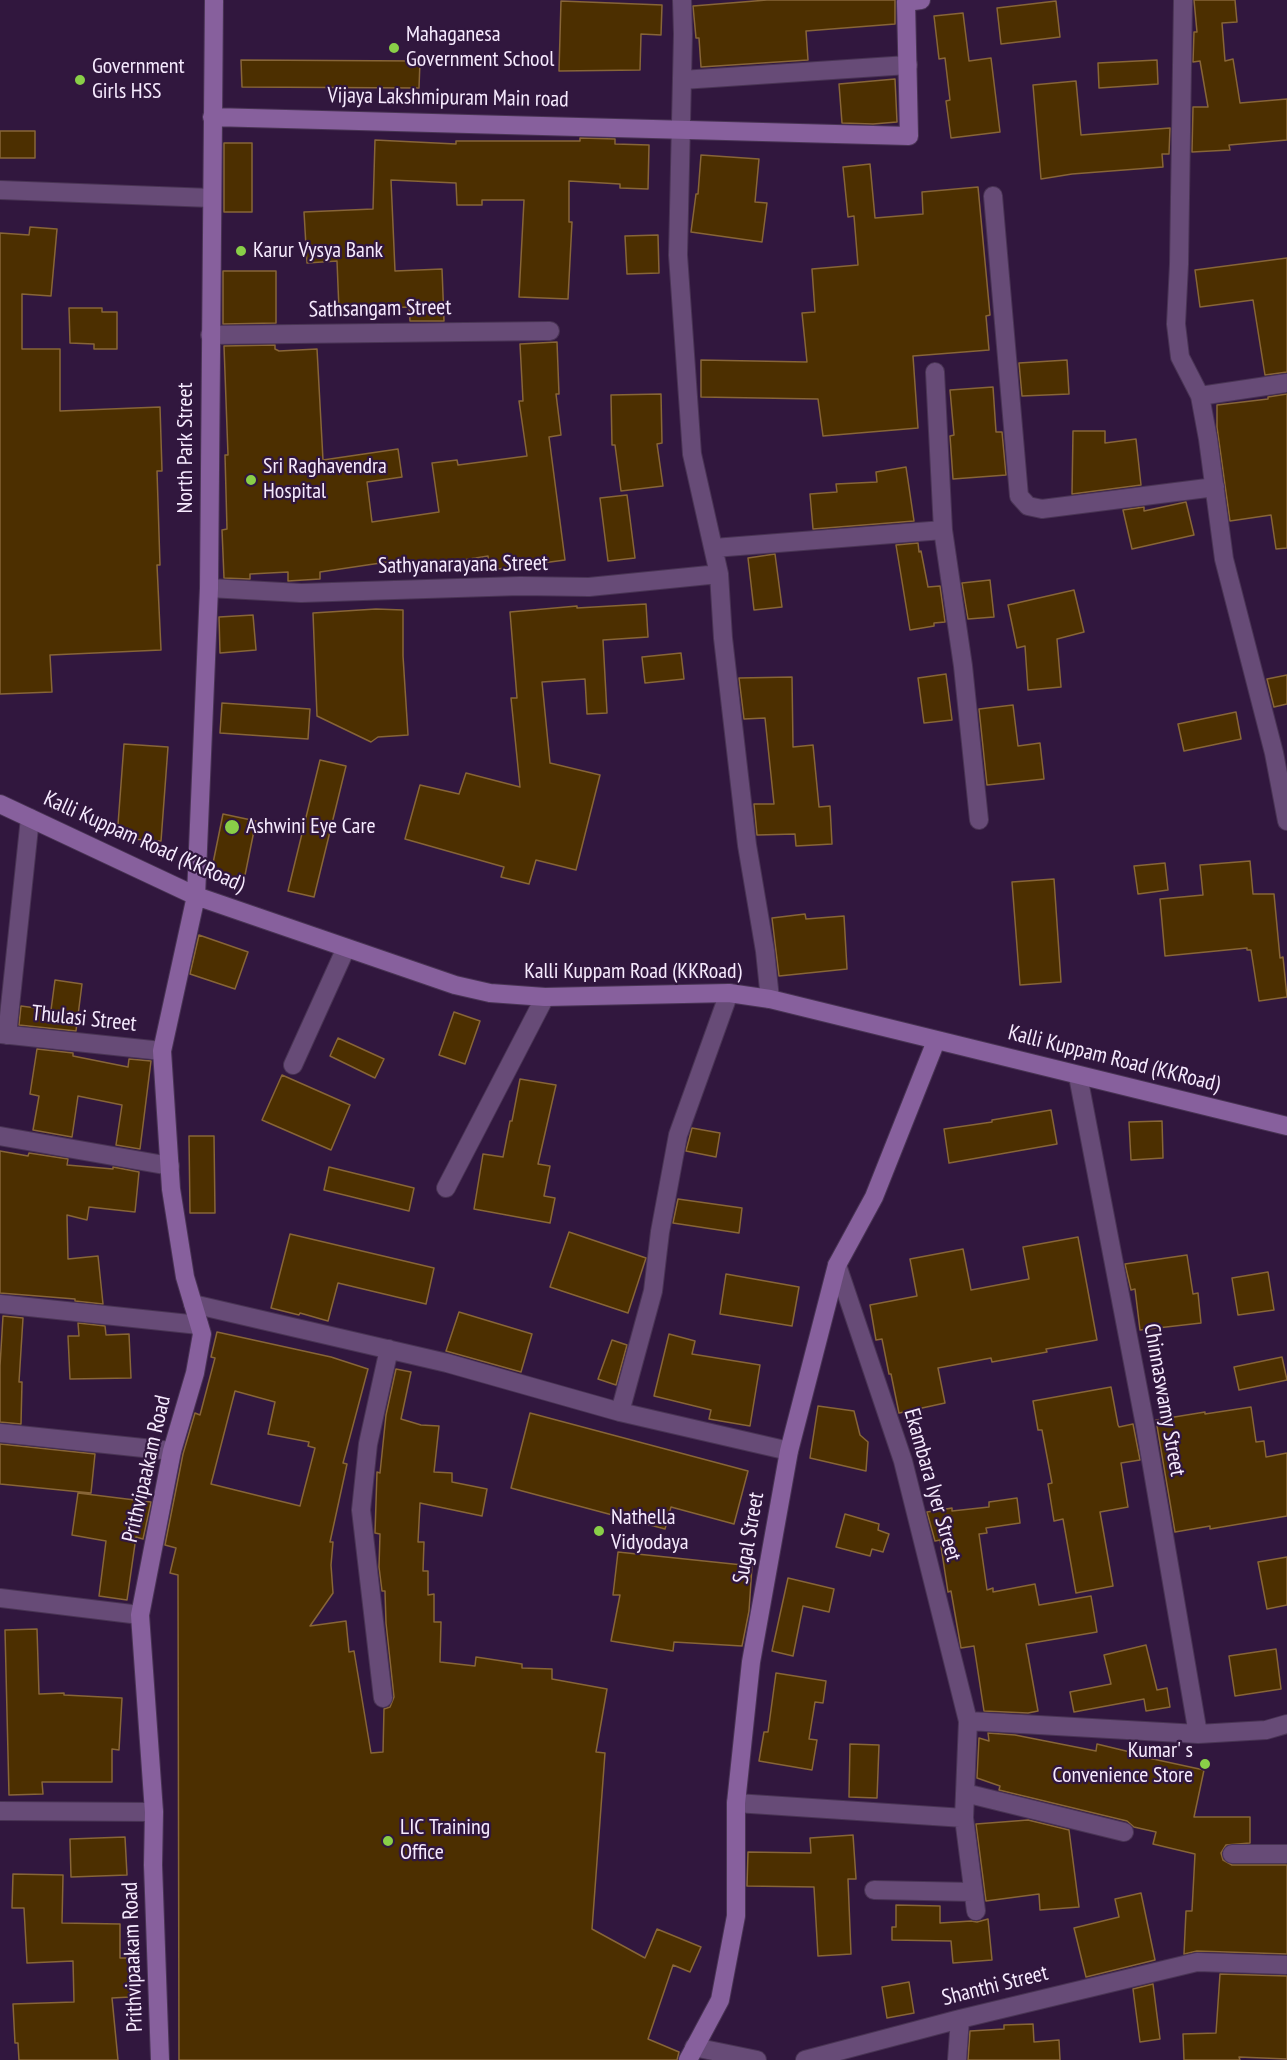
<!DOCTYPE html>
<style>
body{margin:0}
canvas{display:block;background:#31173e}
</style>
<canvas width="1287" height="2060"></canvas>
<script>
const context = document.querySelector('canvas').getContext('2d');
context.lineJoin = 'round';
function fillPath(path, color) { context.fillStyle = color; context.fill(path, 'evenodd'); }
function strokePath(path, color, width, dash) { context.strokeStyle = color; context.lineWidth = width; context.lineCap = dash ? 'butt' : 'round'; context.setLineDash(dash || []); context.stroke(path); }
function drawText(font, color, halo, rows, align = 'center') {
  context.font = font + ' "PT Sans Narrow",sans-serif'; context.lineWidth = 4.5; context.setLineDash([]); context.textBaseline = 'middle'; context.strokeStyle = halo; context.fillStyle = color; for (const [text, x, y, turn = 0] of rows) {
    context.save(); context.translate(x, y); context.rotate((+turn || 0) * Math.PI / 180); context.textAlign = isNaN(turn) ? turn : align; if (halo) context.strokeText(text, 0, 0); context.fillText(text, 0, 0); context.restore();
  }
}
const building = new Path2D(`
 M767 0H895V24L806 31 808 60 701 67 699 38H696L693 6Z
 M1194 0H1235L1237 22 1222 23 1225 61 1233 59 1240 103 1287 99V140L1229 145 1230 150 1192 152 1193 107H1208L1200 61 1193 62 1194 32H1197Z
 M561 1 662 5 661 35 641 34 640 70 559 71Z
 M1056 1 1060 37 1001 44 997 8Z
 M963 13 969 61 991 58 1000 132 951 138 946 101 950 100 945 58 939 59 934 16Z
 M241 60 420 61 419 88 242 87Z
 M1157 60 1158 84 1099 88 1098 63Z
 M895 79 897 122 873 124 842 123 839 84Z
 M1076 81 1081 135 1170 128 1169 154H1162L1163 167 1072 174 1041 179 1033 85Z
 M0 131H35V158H0Z
 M580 138 615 139V144L649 145 648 189 620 188V184L569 181V222H572L568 299 519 297 524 200H482V205H457L456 183 391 180 395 271 442 269 444 321H410L409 307 339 310 337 261 307 263 304 212 373 209 375 140 456 144V141H580Z
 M224 143H252V212H224Z
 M701 155 759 159 755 202 767 203 762 242 691 232 696 194H698Z
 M870 164 875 218 923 214 922 192 978 187 990 315 986 316 989 350 913 356 918 428 823 436 818 399 701 397V360L807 362 802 313 815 312 812 269 858 265 854 216 848 217 843 167Z
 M30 227 57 229 51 296 22 294V349H60V411L160 407 162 471H157L160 565H157L161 650 50 655 52 692 0 694V233L29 235Z
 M658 235 659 273 627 274 625 236Z
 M1287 258V372L1265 375 1253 300 1200 307 1195 270Z
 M223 271H276V323L223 324Z
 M69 308H102V312H117V349H94V344L70 343Z
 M557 342 559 394H556L561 435 549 437 565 560 490 570 488 556 395 571 394 561 320 572V579L288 581V572L250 574V579L224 578 222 530 227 529 225 455H228L224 346 275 345V349L279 351 317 349 323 460 398 449 402 477 367 482 372 522 439 512 432 463 457 460 458 465 527 456 519 401H523L520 344Z
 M1067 360 1069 394 1022 396 1019 363Z
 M993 387 996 432H1002L1006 475 953 479 950 436 954 435 950 390Z
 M661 394 662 443 657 444 663 486 621 491 615 445H612L611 395Z
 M1287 394V548L1276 549 1271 515 1230 521 1217 427V405L1268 399V397Z
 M1073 431H1105V443L1136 439 1141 485 1072 494Z
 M906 467 914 521 813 529 810 494 837 492 836 484 877 482 876 472Z
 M627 495 635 558 608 561 600 498Z
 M1186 502 1194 535 1132 549 1123 510 1144 507V511Z
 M918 543 919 552 921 551 928 587 940 586 945 622 934 623V626L910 630 896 545Z
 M775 554 782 607 754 610 748 558Z
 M990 580 994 617 968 619 962 583Z
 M1074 590 1084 632 1057 639 1061 687 1028 690 1025 646 1017 648 1008 605Z
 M646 604 648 637 603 640 607 713 587 714 585 679 542 682 550 763 600 775 576 870 536 860 529 884 501 877 504 867 405 839 420 785 459 794 466 773 520 787 511 698H517L510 612 577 606V608Z
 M376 609 403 610V656L408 735 378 737 371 742 317 716 313 613Z
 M253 615 256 650 220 653 219 617Z
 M681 653 684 679 645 683 642 657Z
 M946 674 952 720 924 723 918 678Z
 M1287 675V704L1274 707 1267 679Z
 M792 677 793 747 813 745 819 807 830 806 832 844 796 846 795 834 757 835 754 804H774L765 718 744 719 739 678Z
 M222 703 310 709 308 739 220 733Z
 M1013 705 1018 746 1040 743 1044 779 987 785 979 709Z
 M1236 712 1241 739 1184 751 1178 724Z
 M124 744 168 747 161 841 117 838Z
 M320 760 346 766 314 897 288 891Z
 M223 814 256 821 244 880 211 873Z
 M1250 861 1253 894H1274L1280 958 1283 957 1287 997 1259 1001 1251 950H1247V948L1165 956 1160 899 1203 895 1200 865Z
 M1165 863 1168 890 1138 894 1134 866Z
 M1054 879 1061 982 1020 985 1012 882Z
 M805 914 806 919 844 916 847 969 779 976 772 918Z
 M199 935 248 952 235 989 190 974Z
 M55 980 82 984 76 1031 19 1025 21 1006 51 1010Z
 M454 1012 480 1021 465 1064 439 1055Z
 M338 1038 384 1059 375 1078 330 1056Z
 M37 1049 73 1053V1056L128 1067 129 1059 151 1061 140 1149 116 1145 122 1105 78 1096 72 1137 33 1130 39 1096 30 1094Z
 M282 1075 350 1105 331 1150 262 1120Z
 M520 1079 556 1085 538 1164 550 1166 544 1196 555 1198 550 1223 474 1209 483 1154 503 1157 510 1121H512Z
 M1051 1110 1057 1144 949 1163 944 1129 992 1122V1120Z
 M1162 1121 1163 1158 1131 1160 1129 1122Z
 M692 1128 720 1133 716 1157 686 1151Z
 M189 1136H214L215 1213H190Z
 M0 1151 28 1156 29 1153 68 1159 67 1165 113 1169V1167L139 1172 135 1212 89 1207 87 1220 67 1215 68 1259 98 1256 103 1304 75 1301V1299L0 1293Z
 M329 1167 414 1188 409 1211 324 1190Z
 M678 1199 742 1208 739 1233 673 1223Z
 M569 1232 646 1258 628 1313 550 1287Z
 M290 1234 434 1268 426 1304 338 1283 328 1321 300 1313 299 1315 271 1308Z
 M1078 1237 1097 1340 1046 1349 1047 1352 992 1362 991 1358 938 1368 945 1403 899 1413 891 1374H889L882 1339 876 1340 870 1305 917 1296 910 1259 963 1249 971 1290 1029 1279 1023 1247Z
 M1187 1255 1193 1294 1198 1293 1201 1323 1140 1330 1135 1289 1131 1290 1125 1264Z
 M1268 1272 1274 1310 1238 1315 1232 1278Z
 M726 1274 799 1287 792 1326 720 1314Z
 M459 1312 532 1334 521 1372 446 1351Z
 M3 1316 23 1318 19 1382H22L21 1424 0 1422V1366Z
 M78 1323 105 1326 106 1335 129 1334 131 1378 70 1379 68 1336H79Z
 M217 1332 331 1357 368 1369 343 1463 347 1464 330 1542H333L331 1565 333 1593 310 1626 346 1621 349 1652 354 1651 371 1753 383 1752 384 1709 390 1707 394 1697 386 1623 385 1591H382L379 1567 380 1534 375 1533 377 1472 380 1473 386 1415 396 1369 411 1372 401 1419 421 1425 439 1426 434 1472 452 1473V1482L487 1489 482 1516 420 1503 418 1542H424L423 1571H428V1595L434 1594V1622H441L440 1662 475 1666 476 1657 522 1664V1668L552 1669V1679L607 1689 596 1752 605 1753 592 1929 645 1958 657 1929 701 1947 690 1972 673 1965 648 2039 679 2052 677 2060H179L178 1575 170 1573 176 1548 165 1545 183 1454 195 1413 200 1415 215 1358 211 1357ZM235 1391 275 1402 268 1434 309 1442 308 1446 315 1448 300 1506 211 1484Z
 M669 1334 695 1341 692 1354 760 1365 750 1426 709 1419 711 1410 654 1396Z
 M612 1340 627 1345 616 1385 598 1379Z
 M1282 1357 1287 1380 1239 1390 1234 1367Z
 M1111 1387 1118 1425 1119 1427 1133 1424 1140 1460 1121 1463 1128 1507 1100 1512 1113 1586 1076 1593 1063 1519 1054 1521 1048 1484 1052 1483 1042 1430H1038L1033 1401Z
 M818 1406 854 1411 860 1435 868 1442 866 1471 810 1458Z
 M1251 1407 1256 1442 1264 1441 1266 1457 1287 1453V1516L1210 1529V1526L1175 1532 1156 1420 1205 1412V1414Z
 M530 1413 748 1471 734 1524 671 1507 665 1529 511 1488Z
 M0 1444 95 1454 91 1493 0 1484Z
 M78 1493 151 1502 143 1539 136 1537 127 1600 99 1596 106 1541 72 1535Z
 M1017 1498 1020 1523 986 1528 987 1533 979 1534 987 1590 993 1588V1592L1035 1584 1039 1605 1091 1596 1097 1632 1026 1644 1038 1711 1028 1713 984 1711 974 1646 961 1648 951 1591 948 1592 940 1540 935 1541 927 1512 952 1508V1511L989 1507V1502Z
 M845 1514 879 1524 878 1530 889 1534 883 1552 872 1549 870 1556 836 1547Z
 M618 1552 752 1566 749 1611 742 1646 674 1642 673 1651 611 1641 620 1595H613Z
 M1287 1557V1605L1267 1609 1258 1562Z
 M788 1578 834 1589 829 1612 803 1606 793 1656 772 1651Z
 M37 1629 39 1694 64 1693V1695L122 1698 119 1750 112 1749V1782H42L43 1794 9 1795 5 1630Z
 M1146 1645 1157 1690 1167 1688 1170 1707 1146 1711 1144 1699 1074 1712 1070 1692 1111 1684 1104 1655Z
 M1276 1649 1281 1689 1235 1696 1229 1656Z
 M776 1673 826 1681 823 1703 815 1702 809 1739 817 1740 812 1770 759 1761 764 1732H768Z
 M988 1733 1015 1735 1096 1751 1097 1744 1130 1752V1754L1204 1770 1194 1817H1250V1843L1226 1845 1221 1853 1223 1860 1232 1865H1287V1954L1197 1951 1184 1954 1186 1911H1192L1195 1854 1153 1844 1156 1832 1134 1827 1127 1821 999 1790 1000 1786 977 1778 979 1738 989 1741Z
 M850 1744 879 1745 877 1798 849 1797Z
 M1028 1820 1069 1830 1079 1907 1040 1910 1039 1894 986 1901 976 1824Z
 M853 1835 856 1879H848L851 1954 818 1956 814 1887 747 1886 748 1852 811 1853 810 1838Z
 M125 1837 127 1875 71 1877 70 1839Z
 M13 1874 63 1875 62 1923 120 1924V1958H129L130 1997 112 1998 118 2060H19L18 2043H15L13 2004 74 2002 73 1961 27 1963 24 1908H12Z
 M1141 1893 1155 1960 1086 1977 1074 1928 1119 1917 1115 1899Z
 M896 1905 940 1906V1923L971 1921 977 1922 988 1919 992 1960 953 1963 951 1941 892 1940V1927H896Z
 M1220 1974 1287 1976V2059L1239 2057 1240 2060H1184L1183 2034 1216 2033Z
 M909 1982 914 2013 887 2018 882 1987Z
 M1153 1984 1160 2039 1140 2042 1133 1989Z
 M1033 2024 1034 2042 1059 2040 1060 2060H968L970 2031 1004 2029V2025Z`);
const street = new Path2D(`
 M682 0 683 34 678 255 692 454 719 574 723 638 747 845 765 951 770 999
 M1183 0 1179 264 1176 324 1180 357 1200 396 1208 439 1224 559 1274 753 1287 821
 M682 80 908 65
 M0 190 211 198
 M993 196 1019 496 1028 506 1042 509 1215 487
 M210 335 550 331
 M935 372 943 530
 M1200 396 1287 383
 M714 548 943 530 963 666 979 820
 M209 588 301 593 520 586 589 587 719 574
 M0 1034 162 1051
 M7 1035 30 818
 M293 1065 346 948
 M1078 1076 1145 1425 1198 1734
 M0 1136 170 1166
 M446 1188 545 997
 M0 1304 199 1325
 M193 1304 447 1363 620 1412 789 1451
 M620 1412 653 1291 660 1232 678 1135 729 993
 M0 1433 172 1451
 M0 1598 140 1615
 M383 1698 361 1510 368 1444 389 1349
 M968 1721 1198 1734 1266 1730 1287 1724
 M965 1793 1124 1832
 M736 1803 964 1818 968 1721 903 1461 837 1265
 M0 1811 154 1812
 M964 1818 976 1911
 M1232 1854H1287
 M874 1890 973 1892
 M694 2047 757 2060
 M805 2060 960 2019 1197 1962 1287 1965
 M957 2060 960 2019`);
const secondary = new Path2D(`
 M212 117 909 136 906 2 921 0
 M0 804 196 896 455 985 490 993 545 997 729 993 770 999 1287 1126
 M160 2060 153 1865 154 1812 140 1615 172 1451 195 1373 202 1334 185 1277 171 1189 162 1051 196 896 209 588 214 0
 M688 2060 720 2000 736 1916V1803L751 1662 789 1451 837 1265 874 1197 936 1041`);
const markers = [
 [394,48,6,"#89cf48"],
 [80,80,6,"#89cf48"],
 [241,251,6,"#89cf48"],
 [251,480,6,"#89cf48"],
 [232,827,8,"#89cf48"],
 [599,1531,6,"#89cf48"],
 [1205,1764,6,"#89cf48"],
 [388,1841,6,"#89cf48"]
];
const poiNames = [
 ["Mahaganesa",406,35],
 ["Government School",406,60],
 ["Government",92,67],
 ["Girls HSS",92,92],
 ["Karur Vysya Bank",253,251],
 ["Sri Raghavendra",263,467],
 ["Hospital",263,492],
 ["Ashwini Eye Care",246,827],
 ["Nathella",611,1518],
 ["Vidyodaya",611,1543],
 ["Kumar' s",1193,1751,"right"],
 ["Convenience Store",1193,1776,"right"],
 ["LIC Training",400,1828],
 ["Office",400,1853]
];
const streetNames = [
 ["Vijaya Lakshmipuram Main road",448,98,1],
 ["Sathsangam Street",380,309,-1],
 ["North Park Street",186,448,-90],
 ["Sathyanarayana Street",463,565,-1],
 ["Kalli Kuppam Road (KKRoad)",144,842,24],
 ["Kalli Kuppam Road (KKRoad)",633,972],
 ["Thulasi Street",84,1019,6],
 ["Kalli Kuppam Road (KKRoad)",1114,1059,14],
 ["Chinnaswamy Street",1164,1400,80],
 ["Prithvipaakam Road",147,1469,-77],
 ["Ekambara Iyer Street",932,1485,74],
 ["Sugal Street",749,1538,-80],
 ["Prithvipaakam Road",133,1957,-92],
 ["Shanthi Street",995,1986,-14]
];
fillPath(building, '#4c2f00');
strokePath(building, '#876537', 1.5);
strokePath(street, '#493454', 20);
strokePath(secondary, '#493454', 20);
strokePath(street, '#674b77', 18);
strokePath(secondary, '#87609d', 18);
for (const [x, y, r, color] of markers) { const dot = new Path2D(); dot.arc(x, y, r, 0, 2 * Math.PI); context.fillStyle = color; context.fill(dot); strokePath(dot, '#31173e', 2); }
drawText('22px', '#f6eafe', '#31173e', poiNames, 'left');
drawText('22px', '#f6eafe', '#31173e', streetNames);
</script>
